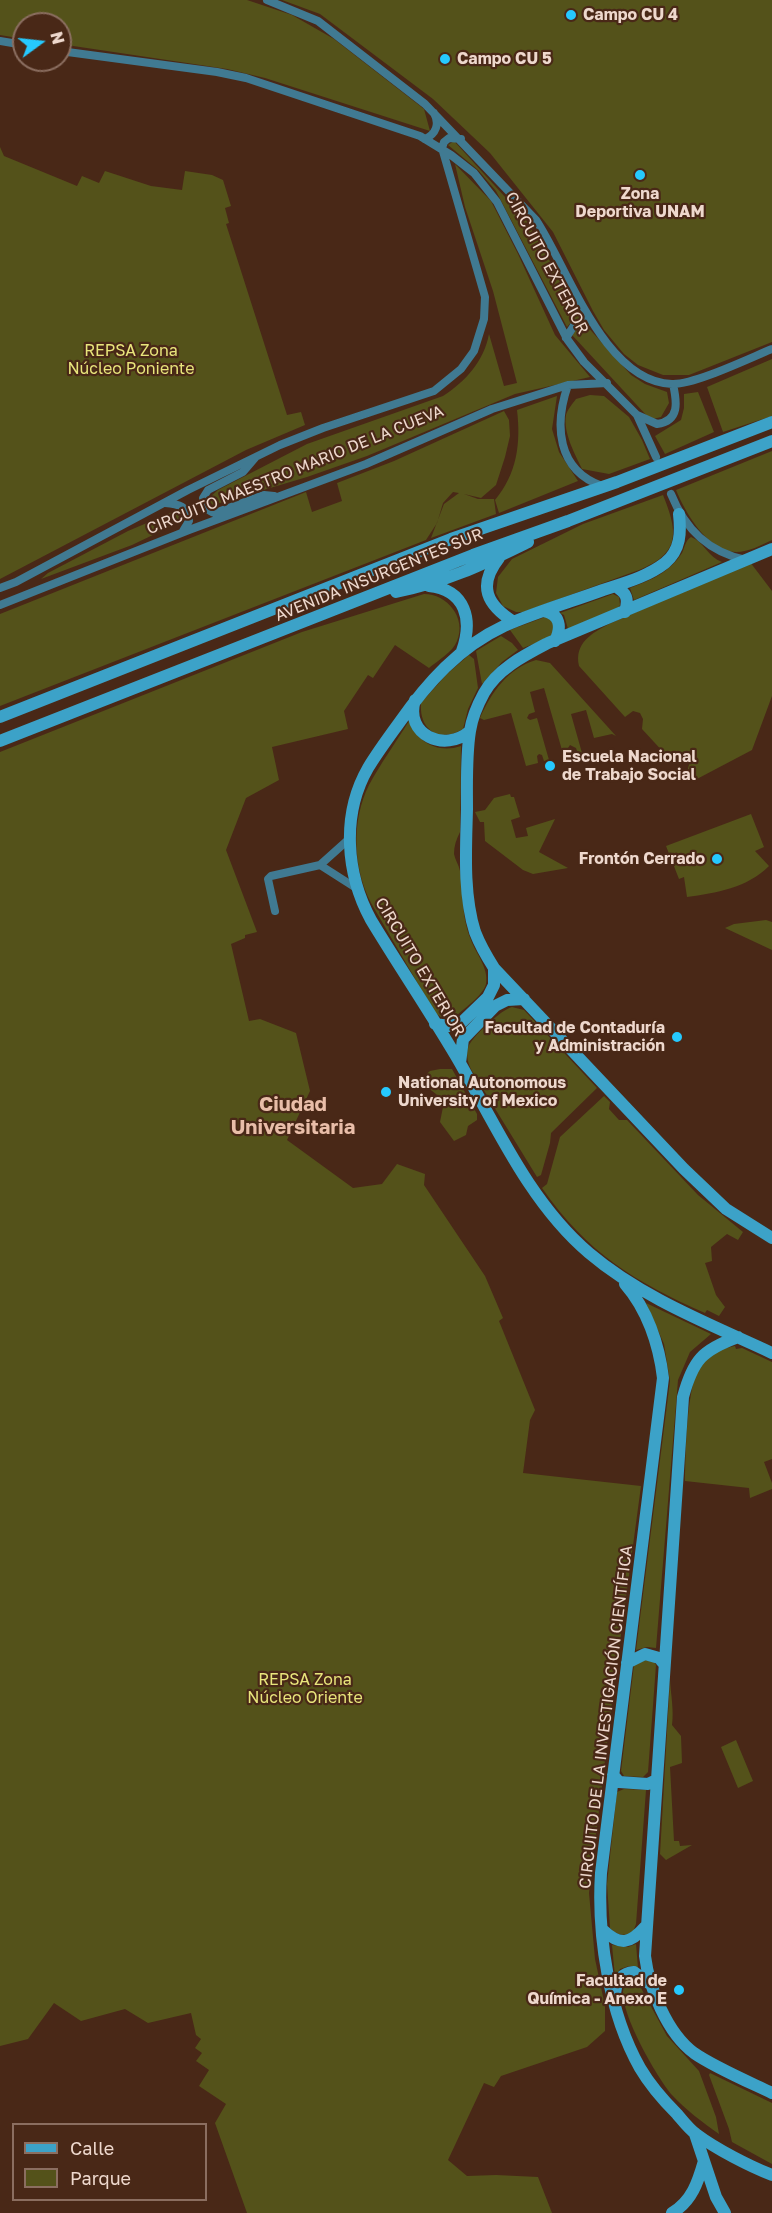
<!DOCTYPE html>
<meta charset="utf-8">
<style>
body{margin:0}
#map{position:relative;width:772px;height:2213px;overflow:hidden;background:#492817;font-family:"Golos Text",sans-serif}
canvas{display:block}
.legend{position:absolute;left:12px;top:2123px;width:195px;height:78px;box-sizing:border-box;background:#492817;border:2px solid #8b6e60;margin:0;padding:8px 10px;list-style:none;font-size:18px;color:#eed8cd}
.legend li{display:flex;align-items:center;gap:12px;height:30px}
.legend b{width:30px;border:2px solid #8b6e60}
.north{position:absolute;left:12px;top:12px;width:60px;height:60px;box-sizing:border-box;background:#492817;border:2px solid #8b6e60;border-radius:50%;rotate:75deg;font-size:16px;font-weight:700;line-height:24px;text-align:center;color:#eed8cd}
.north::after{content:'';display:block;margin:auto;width:21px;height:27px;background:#26c9fe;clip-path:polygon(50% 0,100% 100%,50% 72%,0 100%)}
</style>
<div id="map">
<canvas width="772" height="2213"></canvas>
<ul class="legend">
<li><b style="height:8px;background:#3ca2c8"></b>Calle</li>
<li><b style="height:16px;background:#54521a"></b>Parque</li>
</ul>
<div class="north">N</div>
</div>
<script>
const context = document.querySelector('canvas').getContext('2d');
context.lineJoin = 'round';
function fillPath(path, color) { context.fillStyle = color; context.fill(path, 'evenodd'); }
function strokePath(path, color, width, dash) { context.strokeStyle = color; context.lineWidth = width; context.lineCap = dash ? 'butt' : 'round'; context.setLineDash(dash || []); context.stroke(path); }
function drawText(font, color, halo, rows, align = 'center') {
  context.font = font + ' "Golos Text",sans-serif'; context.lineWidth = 4.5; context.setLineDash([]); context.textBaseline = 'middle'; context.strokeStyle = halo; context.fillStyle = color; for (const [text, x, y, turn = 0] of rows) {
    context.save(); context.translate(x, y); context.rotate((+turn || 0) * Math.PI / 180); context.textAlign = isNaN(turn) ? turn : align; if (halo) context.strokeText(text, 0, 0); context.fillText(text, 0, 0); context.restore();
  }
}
const green = new Path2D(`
 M0 0H247L292 15 334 39 424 109 430 131 265 78 227 69 60 44V24H24V39L0 35Z
 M282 0H772V342L689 375H663L638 365 624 354 604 330 593 311 553 232 490 153 433 99 320 14Z
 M454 141 526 220 583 318 573 320 567 327 496 191 478 170 448 145Z
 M0 147 4 156 77 186 82 176 99 183 105 171 151 186 182 190 185 171 212 175 223 180 231 206 225 208 229 223 226 224 287 415 301 412 305 425 246 450 0 579Z
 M455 164 491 201 518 254 555 335 590 377 515 394 367 456 307 477 213 505 209 501 210 497 218 490 307 444 443 396C466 381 484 361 489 334L504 386 517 383 493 291 465 207Z
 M585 324 631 375 645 384 667 392 669 403 661 417 653 419 647 416 572 335 577 326Z
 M772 359V416L723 432 707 387Z
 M698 392 714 432 665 454 655 436 681 420 684 408V394Z
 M590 395 604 396 629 417 642 440 650 459 609 474 582 469C575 454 563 433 566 415 567 410 573 403 576 399Z
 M557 396 552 429 559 452 578 481 499 513 495 500C517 474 521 443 517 410Z
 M504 411 509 420 510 436 505 457 496 485 481 498 464 494 478 499H494L496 514 431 538 444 504 459 493 453 492 443 503 437 523 426 540 0 706V614L306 492 312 512 342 501 337 483 394 461Z
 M772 451V540C761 545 749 552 736 552 707 551 685 512 676 490Z
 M663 495C678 532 681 553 639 570L523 612H516L503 606 496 593 498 577 512 559 583 524Z
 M175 511H179L182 515 180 522 132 545 41 579 48 573 128 531Z
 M691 537C704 542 708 557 722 562L634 600 630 588C651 580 669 573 682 553 685 547 685 541 691 537Z
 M750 562 772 591V696L752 750 695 780 691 777 695 775 692 771 687 772 690 761 666 755 642 729 643 719 640 713 633 711 625 717 579 666C574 643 592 633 609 624Z
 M424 594C447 594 467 618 457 641 453 652 437 661 429 668L395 645 373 678 368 675 344 711 348 729 272 747 279 780 246 798 226 850 257 932 245 935V938L231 944 249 1021 260 1019 296 1033 310 1091 287 1140 353 1188 382 1184 397 1164 425 1174 424 1185 485 1276 503 1318 499 1321 535 1410 530 1420 523 1473 641 1486 613 1694 589 1893 595 1959 605 2006V2031L587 2047 501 2076 494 2087 484 2083 448 2160 467 2176 496 2175 538 2177 552 2213H247L215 2123 226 2104 199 2086 209 2070 196 2061 202 2053 195 2048 201 2039 196 2035 191 2013 148 2023 125 2009 81 2021 54 2003 28 2039 0 2046V752L302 632Z
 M613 594 619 597 620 605 618 608 568 629 564 615 560 613Z
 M545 617 553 621 555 632 549 638 523 648 510 630Z
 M501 636 512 643 518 650 502 662 482 684 476 651Z
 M469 655 474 659 478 688 468 709 463 729C440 743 419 731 421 703L447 674Z
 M536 660 550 663 616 736 612 734 594 738 586 710 571 714 582 753 578 754 576 748 570 745 566 751 567 756 564 757 544 688 530 692 535 712 529 714 527 718 530 720 537 718 549 760 544 761 542 755 539 754 537 756 538 763 526 766 511 713 484 720 480 718C491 693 508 668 536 660Z
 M409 721C417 742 438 754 461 746L460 832C456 840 454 846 454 854 455 860 459 865 460 871 464 896 461 915 471 940 476 954 489 968 486 984 483 996 463 1009 454 1018L441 1017 435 1013 371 903C353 868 351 821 369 785 381 763 396 742 409 721Z
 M510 794 511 797H514L520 817 511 820 516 838 528 836 526 828 555 819 539 852 568 868 533 874 523 870 485 841 484 822H480L475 812 485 810 494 798Z
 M751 814 764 847 755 851 769 866C747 888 716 893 687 897L684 877 679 879 666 846Z
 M766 920 772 922V950L725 928 734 924Z
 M512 1007 524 1010 597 1088 551 1133 550 1143 541 1175 537 1177 472 1071C468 1064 466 1056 468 1048 470 1038 502 1009 512 1007Z
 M440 1069H452L477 1114V1120L468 1126 466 1135 454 1141 440 1122 444 1102 436 1094 419 1081 430 1071Z
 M604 1096 610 1102 609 1109 619 1120H627L698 1195 743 1232 738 1240 727 1234 711 1247 712 1261 705 1263 716 1295 725 1307 719 1316 707 1310 705 1313C635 1282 587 1253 542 1188L547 1184 560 1137Z
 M646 1303 711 1334 690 1352 678 1380 656 1648 647 1647 636 1650 670 1381 664 1344Z
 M735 1346 736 1349 742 1348 772 1362V1459L764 1462 772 1483V1489L750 1498 749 1488 685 1481C686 1455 686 1382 702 1363 710 1353 723 1348 735 1346Z
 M645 1660 654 1662 656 1665 648 1772 643 1777 624 1776 621 1771 634 1665Z
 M670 1680C671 1696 674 1710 672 1725L681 1736 682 1763 670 1767 674 1841H679L680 1846 692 1845 666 1860 660 1854Z
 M736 1740 753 1781 738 1788 721 1747Z
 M624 1789 646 1790 636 1924 633 1932C623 1937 617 1935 610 1928L607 1884 617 1792Z
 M636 1944 638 1968 629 1966 620 1969 615 1977 612 1945 628 1947Z
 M631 1980 641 1988 667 2036 699 2071 716 2117 719 2134C702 2122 686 2110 672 2095 658 2079 616 2007 624 1987Z
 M710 2073 772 2103V2164L732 2142 729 2129 709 2075Z`);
const street = new Path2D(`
 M267 0 318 21 425 104 536 220C568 268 604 382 672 384 694 385 750 358 772 349
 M0 41 24 45
 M60 51 217 72 246 78 420 136 451 155 474 173 497 202 567 339 584 362 637 415 656 457
 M425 139C436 134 440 124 434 113
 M442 148 444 142 449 138 461 139
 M566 338 575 324 584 321 591 322
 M568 385C554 425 557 470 602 486
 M637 415 657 424C680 421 677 402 673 384
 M255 458 243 472 208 490 203 498C204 506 207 511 215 513L264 495 274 496
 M671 494C685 529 708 552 746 560
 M165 503C178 504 189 506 189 521L183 531
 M0 588 16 582 188 490 280 445 323 428 434 391 461 369 474 351 484 319 485 297 442 148
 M0 605 189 530 366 464 492 409 568 385 607 383
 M320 865 356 888
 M275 911 268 879 271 876 320 865 349 839`);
const secondary = new Path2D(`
 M679 514C681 532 681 550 665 563 647 577 624 583 603 590 570 602 536 612 504 626 459 647 427 683 399 723 388 738 377 753 368 768 341 815 346 874 371 920 400 968 432 1015 460 1063 497 1128 531 1204 589 1253 642 1298 710 1324 772 1353
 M772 549 548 643C525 655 497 669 484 693 478 704 472 718 470 731 466 756 467 783 467 809 466 849 463 894 475 932 480 945 487 957 494 968L684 1169 726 1209 772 1238
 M499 558C477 586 487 605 514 622
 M429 586C466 590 473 620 462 651
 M615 586C627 593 629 599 625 612
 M396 592C449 581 481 565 528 542
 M544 611C560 614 562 627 555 641
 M415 700C404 735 445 753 470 731
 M0 717 451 539 617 482 772 422
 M0 741 473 555 568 521 772 441
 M435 1024 449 1026 460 1024 488 997 494 985V968
 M460 1063 463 1039 495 1006 507 1000 524 999
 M625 1284C647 1309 659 1344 663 1378L601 1873C597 1935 609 2013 640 2068 650 2085 663 2100 677 2114 683 2121 689 2129 696 2134 716 2149 749 2166 772 2175
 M738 1337C702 1350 693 1360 683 1397L645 1956C649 1988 667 2033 694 2053 714 2067 749 2082 772 2093
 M627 1663 645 1654 659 1658 664 1664
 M613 1775 619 1782 648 1784 656 1780
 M603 1930C620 1946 630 1944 645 1927
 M615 1995C616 1982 620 1973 634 1972L650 1984
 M695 2134 716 2197 725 2213
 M672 2213C692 2201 698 2182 704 2161`);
const markers = [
 [571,15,6,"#26c9fe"],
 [445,59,6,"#26c9fe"],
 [640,175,6,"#26c9fe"],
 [550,766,6,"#26c9fe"],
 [717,859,6,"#26c9fe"],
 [677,1037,6,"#26c9fe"],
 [386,1092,6,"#26c9fe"],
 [679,1990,6,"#26c9fe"]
];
const poiNames = [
 ["Campo CU 4",583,15],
 ["Campo CU 5",457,59],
 ["Zona",640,194,"center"],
 ["Deportiva UNAM",640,212,"center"],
 ["Escuela Nacional",562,757],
 ["de Trabajo Social",562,775],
 ["Frontón Cerrado",705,859,"right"],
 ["Facultad de Contaduría",665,1028,"right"],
 ["y Administración",665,1046,"right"],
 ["National Autonomous",398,1083],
 ["University of Mexico",398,1101],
 ["Facultad de",667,1981,"right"],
 ["Química - Anexo E",667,1999,"right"]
];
const streetNames = [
 ["CIRCUITO EXTERIOR",547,263,62],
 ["CIRCUITO MAESTRO MARIO DE LA CUEVA",295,470,-22],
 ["AVENIDA INSURGENTES SUR",379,575,-22],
 ["CIRCUITO EXTERIOR",420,967,59],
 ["CIRCUITO DE LA INVESTIGACIÓN CIENTÍFICA",606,1717,-83]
];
const parkNames = [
 ["REPSA Zona",131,351],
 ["Núcleo Poniente",131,369],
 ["REPSA Zona",305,1680],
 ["Núcleo Oriente",305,1698]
];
const quarterNames = [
 ["Ciudad",293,1105],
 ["Universitaria",293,1128]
];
fillPath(green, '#54521a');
strokePath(street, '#407a92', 8);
strokePath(secondary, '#3ca2c8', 12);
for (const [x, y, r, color] of markers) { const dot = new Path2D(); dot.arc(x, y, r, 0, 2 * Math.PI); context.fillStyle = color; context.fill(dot); strokePath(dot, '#492817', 2); }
drawText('bold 16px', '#eed8cd', '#492817', poiNames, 'left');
drawText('16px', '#eed8cd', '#492817', streetNames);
drawText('16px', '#e8e57b', '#492817', parkNames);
drawText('bold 20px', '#e9bea9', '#492817', quarterNames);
</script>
